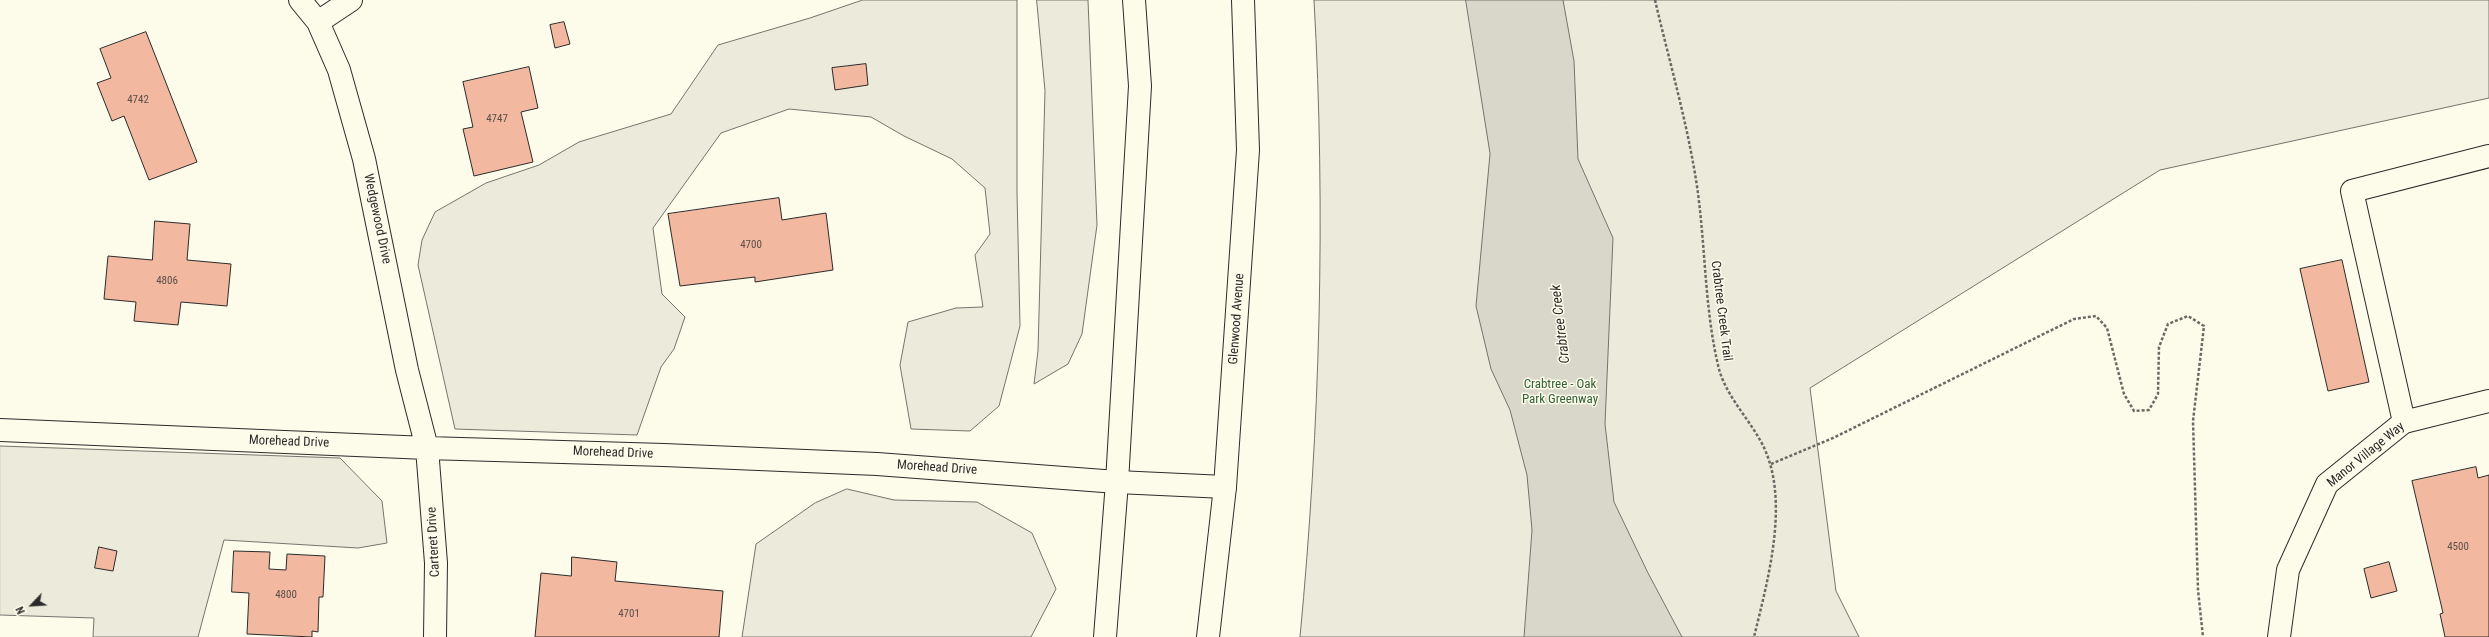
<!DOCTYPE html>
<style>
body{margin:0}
#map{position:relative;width:2489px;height:637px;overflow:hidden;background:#fdfbea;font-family:"Roboto Condensed",sans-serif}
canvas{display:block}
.north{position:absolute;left:12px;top:585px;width:40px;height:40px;-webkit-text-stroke:3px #fdfbea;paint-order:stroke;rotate:245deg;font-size:11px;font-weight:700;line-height:16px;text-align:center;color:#2b2b2b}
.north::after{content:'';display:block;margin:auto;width:14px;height:18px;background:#2b2b2b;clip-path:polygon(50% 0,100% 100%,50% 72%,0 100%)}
</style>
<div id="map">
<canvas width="2489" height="637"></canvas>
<div class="north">N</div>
</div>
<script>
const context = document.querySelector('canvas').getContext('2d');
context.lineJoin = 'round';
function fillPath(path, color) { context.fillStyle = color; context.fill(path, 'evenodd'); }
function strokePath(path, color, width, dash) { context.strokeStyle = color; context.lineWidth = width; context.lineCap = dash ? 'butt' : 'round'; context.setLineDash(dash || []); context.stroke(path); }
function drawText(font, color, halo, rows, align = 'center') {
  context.font = font + ' "Roboto Condensed",sans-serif'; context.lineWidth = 3; context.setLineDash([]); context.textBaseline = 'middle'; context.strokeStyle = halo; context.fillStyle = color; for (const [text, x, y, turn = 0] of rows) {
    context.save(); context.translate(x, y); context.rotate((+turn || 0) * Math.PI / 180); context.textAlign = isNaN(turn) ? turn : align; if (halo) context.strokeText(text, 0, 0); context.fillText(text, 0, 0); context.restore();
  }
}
const green = new Path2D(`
 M863 0H1017V193L1020 326 999 406 970 431 911 429 900 365 908 322 956 308 983 307 975 255 990 234 985 188 952 159 904 136 871 117 789 109 721 133 653 228 662 294 685 317 674 349 661 367 637 435 455 429 418 265 422 240 435 212 486 183 539 165 579 142 671 114 718 45 810 18Z
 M1037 0H1088L1097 225 1082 334 1068 364 1034 384 1038 351 1045 91Z
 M1314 0H2489V98L2160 170 1810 388 1836 591 1859 637H1300C1320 426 1326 212 1314 0Z
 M0 446 340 458 382 501 387 543 358 548 224 540 198 637H93L94 618 0 615Z
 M847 489 894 500 977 502 1032 533 1056 589 1031 637H742L756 544 815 503Z`);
const water = new Path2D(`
 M1466 0H1563L1574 61 1578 159 1613 238 1605 424 1614 502 1648 573 1682 637H1524L1532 530 1527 475 1510 410 1491 369 1476 306 1490 154Z`);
const building = new Path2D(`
 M564 22 570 44 555 48 550 25Z
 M146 32 197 162 149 180 124 116 112 121 97 83 111 78 100 49Z
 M866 64 868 85 835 90 832 68Z
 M529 67 538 108 521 112 533 162 474 176 463 129 473 127 463 82Z
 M779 198 782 220 826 213 833 270 755 282V277L680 286 668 214Z
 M155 221 190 224 187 260 231 264 227 306 181 302 178 325 134 321 136 302 104 299 108 256 152 260Z
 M2342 260 2369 382 2328 391 2300 269Z
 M2476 467 2478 478 2489 475V637H2445L2440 614 2443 613 2412 481Z
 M99 547 117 551 113 571 95 568Z
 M234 551 270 552 269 569 286 570 287 554 325 556 323 597H319L318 632 312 631V637L247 634 249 593 232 592Z
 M572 557 617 562 615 581 723 591 719 637H535L541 573 571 576Z
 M2389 562 2397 591 2371 598 2364 569Z`);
const path = new Path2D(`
 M1655 0C1668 56 1684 111 1694 168 1706 233 1703 301 1718 365 1724 393 1746 415 1760 440 1792 495 1768 579 1754 637
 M1771 464 1833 438 2074 319 2096 316 2107 328 2124 394 2134 411 2149 410 2158 394 2159 347 2168 324 2188 316 2204 326 2193 421 2198 590 2203 637`);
const minor = new Path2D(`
 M300 0 318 22 339 70 364 159 407 370 427 448 436 563 435 637
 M318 22 351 0
 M2404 422 2352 191 2489 156
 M0 430 427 448 664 455 877 464 1117 482 1225 487
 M2279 637 2288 570 2327 484 2404 422 2489 401`);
const highway = new Path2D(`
 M1105 637 1117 482 1140 86 1134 0
 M1208 637 1225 487 1248 150 1243 0`);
const numberNames = [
 ["4742",138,100],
 ["4747",497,119],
 ["4700",751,245],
 ["4806",167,281],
 ["4500",2458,547],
 ["4800",286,595],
 ["4701",629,614]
];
const streetNames = [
 ["Wedgewood Drive",377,219,78],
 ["Crabtree Creek Trail",1721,311,83],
 ["Glenwood Avenue",1237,319,-86],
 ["Morehead Drive",289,442,2],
 ["Morehead Drive",613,453,2],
 ["Manor Village Way",2366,455,-39],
 ["Morehead Drive",937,468,4],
 ["Carteret Drive",434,542,-93]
];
const parkNames = [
 ["Crabtree - Oak",1560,385],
 ["Park Greenway",1560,400]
];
const waterNames = [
 ["Crabtree Creek",1561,324,-97]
];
fillPath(green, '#ecebdb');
strokePath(green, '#74746e', 1);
fillPath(water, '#d8d7c9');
strokePath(water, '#74746e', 1);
fillPath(building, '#f2b8a0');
strokePath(building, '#2b2b2b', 1);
strokePath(minor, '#2b2b2b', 24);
strokePath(highway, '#2b2b2b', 24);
strokePath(path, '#6a6964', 2.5, [3, 2]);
strokePath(minor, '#fdfbea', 22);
strokePath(highway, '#fdfbea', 22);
drawText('11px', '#5d4e48', null, numberNames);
drawText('13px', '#2b2b2b', '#fdfbea', streetNames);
drawText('13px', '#34623c', '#fdfbea', parkNames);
drawText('italic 14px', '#2b2b2b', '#fdfbea', waterNames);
</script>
